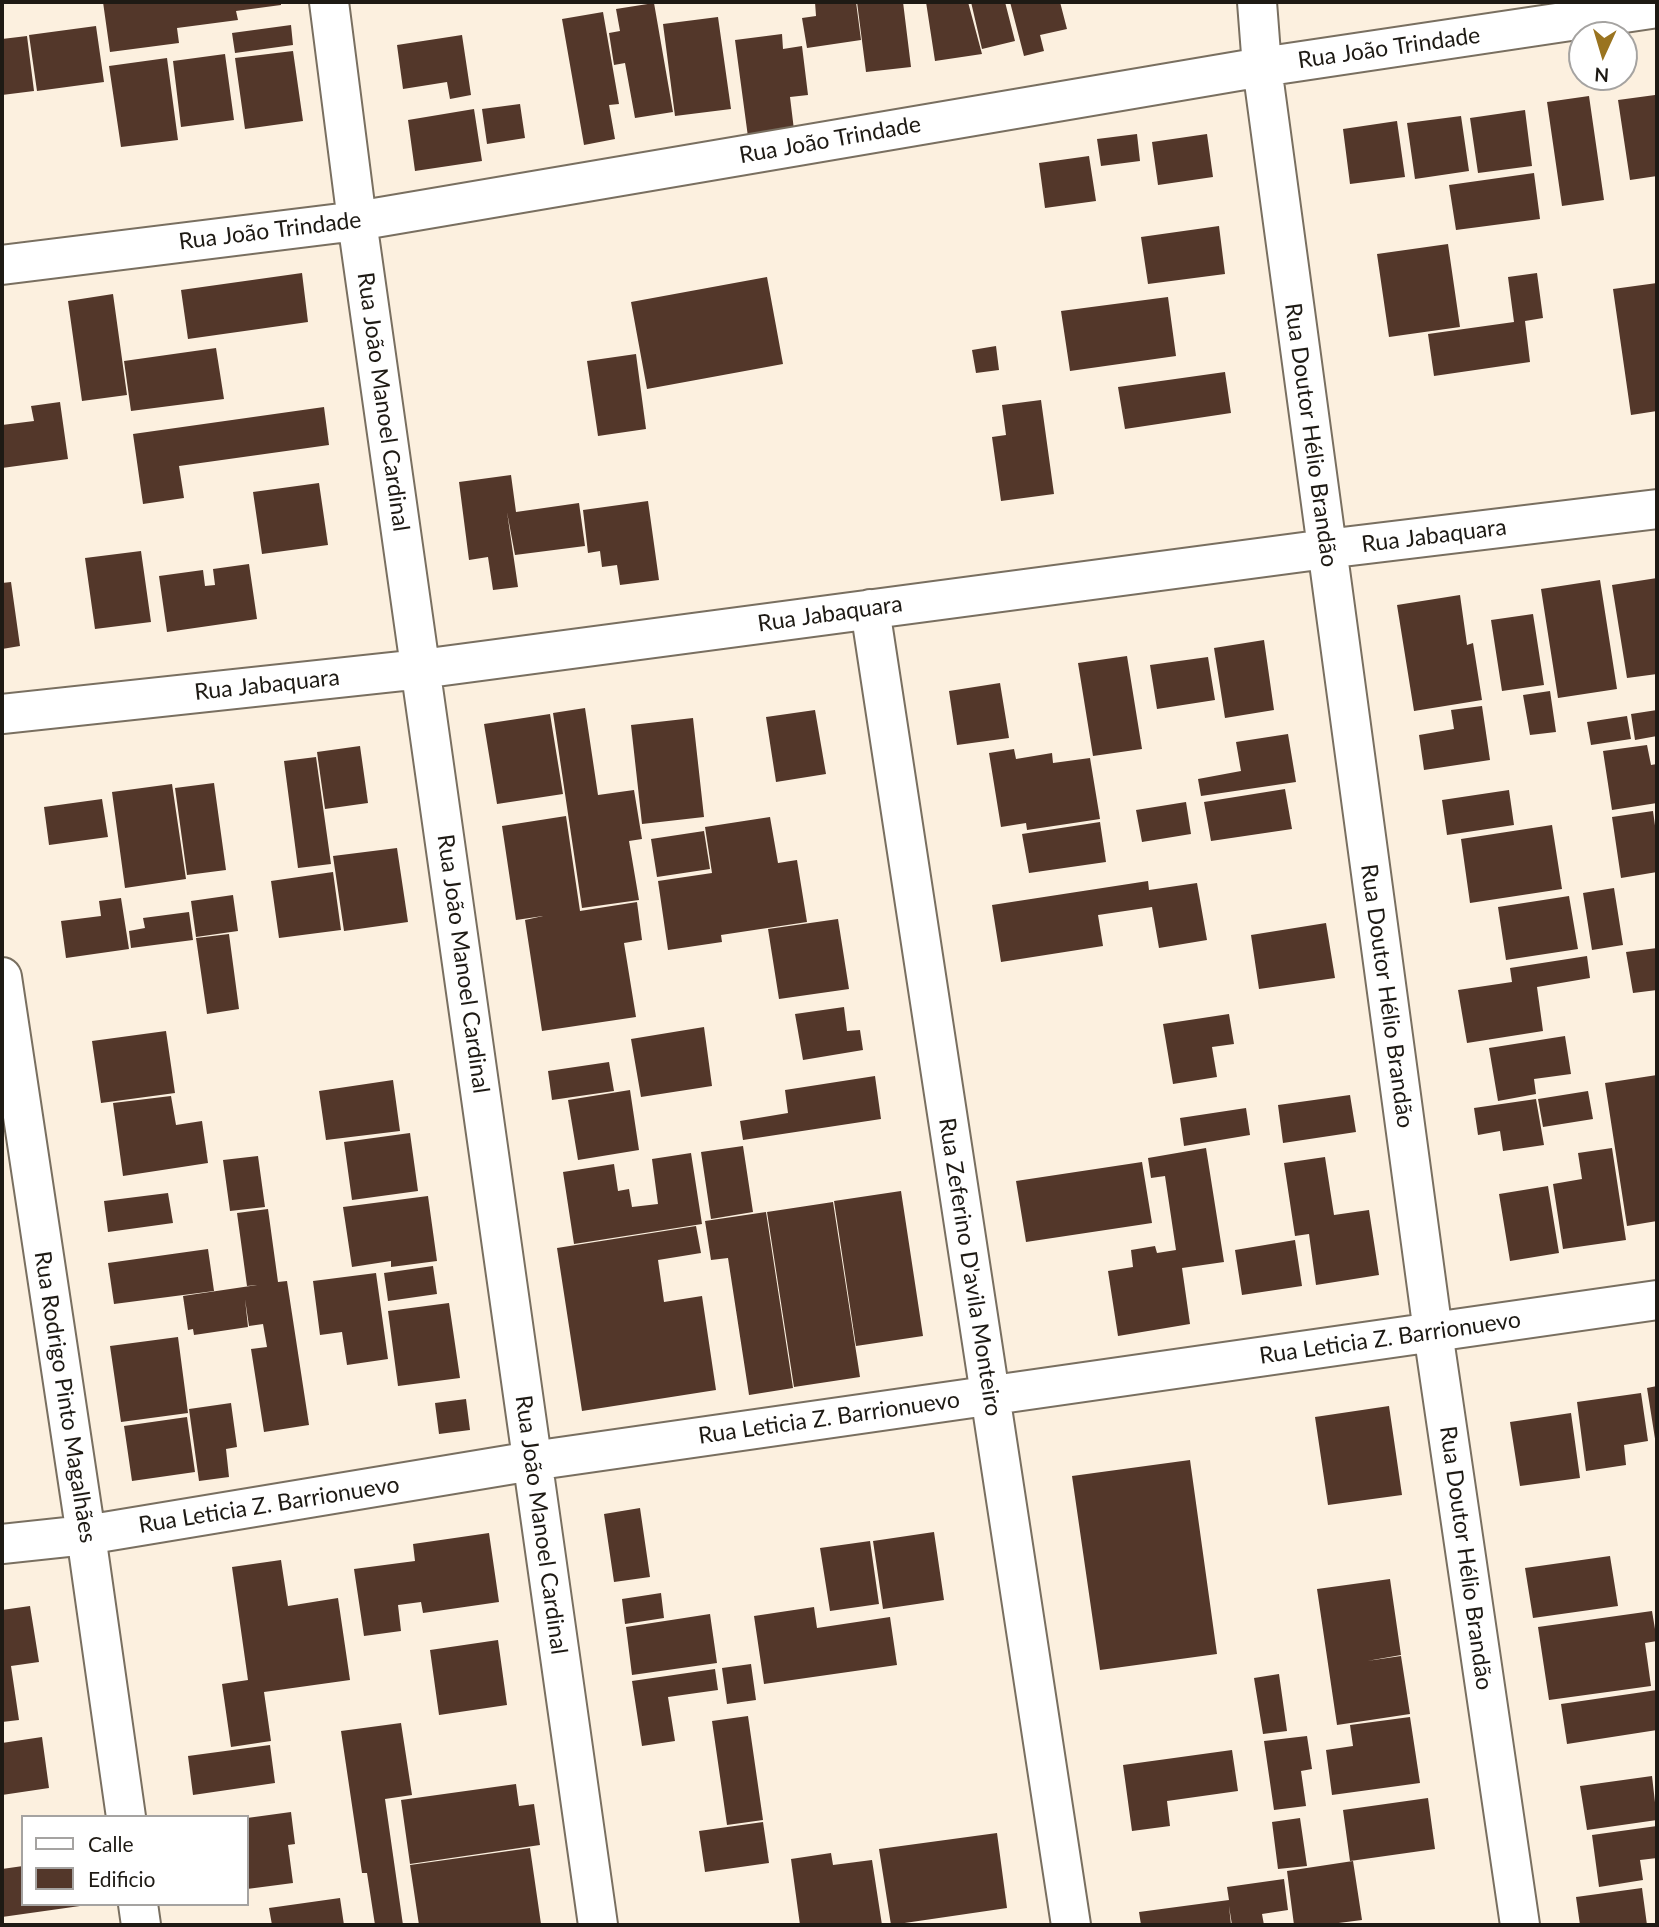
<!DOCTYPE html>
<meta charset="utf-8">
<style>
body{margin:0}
#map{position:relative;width:1659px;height:1927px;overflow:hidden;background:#fcf0df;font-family:Lato,sans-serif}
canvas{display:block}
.frame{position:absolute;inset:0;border:4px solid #1e1a14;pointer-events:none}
.legend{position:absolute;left:21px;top:1815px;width:228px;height:91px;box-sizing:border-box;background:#fff;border:2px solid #a5a3a1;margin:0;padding:9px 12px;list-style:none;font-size:21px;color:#1e1a14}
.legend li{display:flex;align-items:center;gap:14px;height:35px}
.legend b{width:35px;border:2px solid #a5a3a1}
.north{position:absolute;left:1568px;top:21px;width:70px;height:70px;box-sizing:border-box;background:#fff;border:2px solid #a5a3a1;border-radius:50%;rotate:184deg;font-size:19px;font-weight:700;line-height:28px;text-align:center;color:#1e1a14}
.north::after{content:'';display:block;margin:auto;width:24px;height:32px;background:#9a7420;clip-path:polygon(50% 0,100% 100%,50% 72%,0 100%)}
</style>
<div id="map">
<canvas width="1659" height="1927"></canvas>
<div class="frame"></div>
<ul class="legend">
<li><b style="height:9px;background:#fff"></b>Calle</li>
<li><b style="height:19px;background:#53372a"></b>Edificio</li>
</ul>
<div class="north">N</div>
</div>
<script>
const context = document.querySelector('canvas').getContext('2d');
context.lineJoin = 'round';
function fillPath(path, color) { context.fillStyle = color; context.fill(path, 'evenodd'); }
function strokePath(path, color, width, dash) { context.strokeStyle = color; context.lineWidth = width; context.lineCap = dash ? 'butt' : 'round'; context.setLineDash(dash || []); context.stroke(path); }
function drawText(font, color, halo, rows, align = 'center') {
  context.font = font + ' Lato,sans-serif'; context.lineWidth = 7; context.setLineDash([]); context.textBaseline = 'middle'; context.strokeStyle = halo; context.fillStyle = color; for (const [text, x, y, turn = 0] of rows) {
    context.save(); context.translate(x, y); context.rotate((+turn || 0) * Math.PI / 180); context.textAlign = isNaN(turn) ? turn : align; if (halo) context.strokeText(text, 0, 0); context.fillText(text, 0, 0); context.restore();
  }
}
const building = new Path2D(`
 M103 2H281V5L236 11 238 20 177 28 179 43 110 52Z
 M815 2H856L861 40 807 48 802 18 816 16Z
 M857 2H903L911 67 866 72Z
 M926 2H968L982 54 935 61Z
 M971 2H1005L1015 41 982 49Z
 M1010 2H1060L1067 29 1040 35 1044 51 1024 56Z
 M654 3 673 112 635 118 625 63 614 65 609 33 620 31 616 9Z
 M603 12 619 104 609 105 615 139 584 145 562 19Z
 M718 17 731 109 675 116 663 24Z
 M291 25 293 45 235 53 232 33Z
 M96 26 104 82 37 91 29 35Z
 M782 34 783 49 802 46 808 95 790 97 794 130 748 137 735 40Z
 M462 35 471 95 450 99 447 82 403 89 397 45Z
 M27 36 34 91 2 95V39Z
 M293 51 303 121 245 129 235 58Z
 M225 54 234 120 181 127 173 61Z
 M167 58 178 140 121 147 109 66Z
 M1655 95 1657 113V176L1630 180 1618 100Z
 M1589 96 1604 200 1562 206 1547 102Z
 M520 104 525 138 487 144 482 109Z
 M474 109 482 161 415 171 408 120Z
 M1525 110 1532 166 1478 173 1470 118Z
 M1461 116 1469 171 1415 179 1407 123Z
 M1397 121 1405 177 1350 184 1343 129Z
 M1137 134 1140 161 1101 166 1097 139Z
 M1207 134 1213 177 1158 185 1152 142Z
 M1089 156 1096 201 1045 208 1039 163Z
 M1534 173 1540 219 1456 230 1449 185Z
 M1219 226 1225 274 1148 284 1141 237Z
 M1448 244 1460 327 1389 337 1377 254Z
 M302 273 308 322 188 339 181 290Z
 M1537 273 1543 318 1525 321 1530 362 1434 376 1428 334 1514 322 1508 277Z
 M767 277 783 364 647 389 631 302Z
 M1657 283V411L1631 415 1613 289Z
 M113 294 127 395 82 401 68 301Z
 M1168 297 1176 356 1070 371 1061 311Z
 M996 346 999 370 976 373 972 350Z
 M216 348 224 399 131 411 124 361Z
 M636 354 646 429 598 436 587 361Z
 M1225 372 1231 413 1125 429 1118 387Z
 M1041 400 1054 494 1001 501 992 437 1006 435 1002 405Z
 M60 402 68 459 2 468V425L34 421 31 406Z
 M324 407 329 445 179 466 184 498 143 504 133 434Z
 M511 475 516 512 579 503 585 546 515 555 507 512 518 587 493 590 488 557 469 560 459 482Z
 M319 483 328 545 262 554 253 492Z
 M648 501 659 580 620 585 617 565 602 567 600 551 588 553 583 510Z
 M141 551 151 622 95 629 85 558Z
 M249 564 257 619 167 632 159 576 203 570 205 586 215 585 213 569Z
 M1657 578V674L1627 678 1612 585Z
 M1600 580 1617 689 1558 698 1541 589Z
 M11 582 20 646 2 649V583Z
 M1460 595 1467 645 1473 643 1482 700 1414 711 1397 605Z
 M1533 614 1544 685 1502 691 1491 620Z
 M1264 640 1274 710 1225 718 1214 648Z
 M1127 656 1142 749 1093 756 1078 663Z
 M1208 657 1215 700 1157 709 1150 665Z
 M1000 683 1009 738 957 745 949 691Z
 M1550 691 1556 732 1530 735 1523 695Z
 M1482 706 1490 760 1424 770 1419 735 1454 729 1451 710Z
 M585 708 598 795 634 790 642 839 629 841 639 900 582 908 553 713Z
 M815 710 826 774 776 782 766 717Z
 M1657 710V736L1635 740 1631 714Z
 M550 714 563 794 497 804 484 724Z
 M1627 716 1631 739 1591 745 1587 722Z
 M693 718 704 817 642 824 631 725Z
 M1288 734 1296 782 1201 796 1198 779 1241 771 1236 742Z
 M1647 745 1651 765 1657 764V803L1612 810 1603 751Z
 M360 746 368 803 325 809 317 752Z
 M1014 749 1016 759 1052 753 1053 763 1090 758 1100 819 1027 830 1026 823 1001 827 989 753Z
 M316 757 331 864 298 868 284 761Z
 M214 783 226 870 187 875 175 788Z
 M172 784 186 879 125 888 112 792Z
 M1285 789 1292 829 1211 841 1204 802Z
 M1509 790 1514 825 1447 835 1442 800Z
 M102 799 108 837 49 845 44 807Z
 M1186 802 1191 834 1142 842 1136 810Z
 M1653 811 1657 840V872L1621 878 1612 817Z
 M566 816 580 911 637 902 642 940 624 943 636 1017 542 1031 525 920 543 916 516 920 502 826Z
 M770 817 778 863 797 860 807 922 721 935 722 942 668 950 658 881 712 873 705 827Z
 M1100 822 1106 862 1029 873 1022 834Z
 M1552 825 1562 889 1470 903 1461 839Z
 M704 831 710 869 657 877 651 839Z
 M397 848 408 922 344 931 333 856Z
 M333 872 341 930 279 938 271 881Z
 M1148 881 1149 890 1197 883 1207 940 1159 948 1152 907 1098 915 1103 946 1001 962 992 905Z
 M1614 888 1623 945 1592 950 1583 893Z
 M233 895 238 931 196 937 191 901Z
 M1569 896 1578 949 1506 960 1498 907Z
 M121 898 129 949 66 958 61 921 101 916 99 901Z
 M189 912 193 940 131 948 129 931 145 928 143 918Z
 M838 919 849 989 779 999 768 929Z
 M1326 923 1335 978 1259 989 1251 935Z
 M229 934 239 1009 207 1014 196 938Z
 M1657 948V990L1633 993 1626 952Z
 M1587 956 1590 978 1537 987 1543 1031 1467 1043 1458 990 1512 982 1510 968Z
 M844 1007 847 1031 860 1030 863 1050 803 1060 795 1014Z
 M1229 1014 1234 1044 1212 1047 1217 1077 1173 1084 1163 1024Z
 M704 1027 712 1086 641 1097 631 1039Z
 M166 1031 175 1093 101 1103 92 1041Z
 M1565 1036 1571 1074 1534 1079 1536 1094 1498 1101 1489 1048Z
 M609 1062 614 1091 552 1100 548 1071Z
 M1657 1075V1221L1627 1226 1605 1083Z
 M875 1076 881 1119 743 1140 740 1121 788 1113 785 1090Z
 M393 1080 400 1131 326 1140 319 1091Z
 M630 1090 639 1150 578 1160 568 1100Z
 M1588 1091 1593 1119 1543 1127 1538 1099Z
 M1350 1095 1356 1132 1283 1143 1278 1105Z
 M171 1096 176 1125 202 1121 208 1163 123 1176 113 1103Z
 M1536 1099 1544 1145 1503 1151 1500 1131 1478 1135 1474 1108Z
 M1246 1108 1250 1135 1184 1146 1180 1118Z
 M410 1133 418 1191 352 1200 344 1142Z
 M743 1146 753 1212 711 1219 701 1152Z
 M1206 1148 1224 1262 1182 1268 1190 1324 1118 1336 1108 1271 1133 1267 1131 1250 1155 1246 1157 1253 1176 1250 1165 1176 1151 1178 1148 1158Z
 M1612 1148 1626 1240 1563 1249 1553 1184 1582 1179 1578 1153Z
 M691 1153 702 1224 574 1244 563 1172 614 1164 618 1191 629 1189 632 1207 658 1204 652 1159Z
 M258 1156 265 1207 230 1211 223 1160Z
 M1325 1157 1334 1215 1369 1210 1379 1275 1316 1285 1309 1234 1295 1236 1284 1163Z
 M1142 1162 1152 1223 1026 1242 1016 1181Z
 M1548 1186 1559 1253 1510 1261 1499 1194Z
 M901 1191 923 1336 856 1346 834 1201Z
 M168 1193 173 1223 108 1232 104 1201Z
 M428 1196 437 1261 391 1267V1261L352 1267 343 1207Z
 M833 1202 860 1377 794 1387 767 1212Z
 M268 1209 278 1282 287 1281 309 1425 264 1432 251 1349 267 1347 263 1324 249 1326 245 1299 248 1327 194 1335 193 1329 188 1330 183 1296 257 1285 247 1286 237 1213Z
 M766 1212 793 1388 749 1395 728 1258 711 1260 705 1221Z
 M696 1226 701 1253 658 1260 664 1302 702 1296 716 1390 582 1411 557 1248Z
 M1295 1240 1302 1286 1242 1295 1235 1250Z
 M208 1249 214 1291 114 1304 108 1263Z
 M433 1266 437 1294 388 1301 384 1273Z
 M376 1273 388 1359 347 1365 342 1332 320 1335 313 1281Z
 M449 1303 460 1378 398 1386 388 1311Z
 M178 1337 188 1413 121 1422 110 1346Z
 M1657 1386V1445H1656L1647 1388Z
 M1641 1393 1648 1441 1624 1445 1626 1465 1586 1471 1577 1402Z
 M466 1399 470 1430 439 1434 435 1403Z
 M231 1403 237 1447 226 1449 229 1477 199 1481 189 1409Z
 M1389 1406 1402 1495 1328 1505 1315 1417Z
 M1571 1413 1580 1478 1520 1486 1510 1422Z
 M187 1417 195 1472 132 1481 124 1426Z
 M1190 1460 1217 1654 1100 1670 1072 1476Z
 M640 1508 650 1577 614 1582 604 1514Z
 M934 1532 944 1600 883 1609 873 1541Z
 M489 1533 499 1602 423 1613 421 1602 398 1605 401 1631 364 1636 354 1569 415 1561 413 1544Z
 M870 1541 879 1604 830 1611 820 1548Z
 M1610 1556 1618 1606 1533 1618 1525 1568Z
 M281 1560 288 1606 338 1598 350 1680 264 1692 271 1741 231 1747 222 1684 248 1680 232 1567Z
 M1390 1579 1401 1655 1367 1661 1401 1656 1410 1714 1337 1725 1317 1589Z
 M661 1593 664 1618 625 1624 622 1599Z
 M30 1606 39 1662 11 1666 19 1720 2 1722V1610Z
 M814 1607 817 1628 890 1617 897 1665 764 1684 754 1616Z
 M1652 1611 1657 1641 1645 1643 1651 1686 1549 1700 1538 1627Z
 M710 1614 717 1663 632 1675 626 1627Z
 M498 1640 507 1705 439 1715 430 1650Z
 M751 1664 756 1700 727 1704 722 1668Z
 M715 1669 718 1690 668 1697 675 1741 642 1746 632 1681Z
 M1279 1674 1287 1731 1263 1734 1254 1678Z
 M1657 1690V1730L1567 1744 1561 1704Z
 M748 1716 763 1820 727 1825 712 1721Z
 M1410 1717 1420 1783 1332 1795 1326 1750 1353 1746 1350 1725Z
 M401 1723 412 1795 385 1799 403 1925H375L367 1873H362L341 1731Z
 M1307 1736 1312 1769 1301 1771 1306 1806 1274 1810 1264 1741Z
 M42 1737 49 1788 2 1795V1743Z
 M270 1745 275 1783 193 1795 188 1756Z
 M1232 1750 1238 1791 1167 1801 1170 1826 1132 1831 1123 1765Z
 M1652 1776 1657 1820 1587 1830 1580 1786Z
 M516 1784 519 1806 534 1804 540 1845 410 1864 401 1800Z
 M1428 1798 1435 1849 1350 1861 1343 1810Z
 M291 1812 295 1844 288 1845 293 1883 247 1889V1818Z
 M1300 1818 1307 1866 1278 1869 1272 1822Z
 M763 1822 769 1863 705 1872 699 1831Z
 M1657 1826V1858L1640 1860 1643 1880 1599 1887 1592 1835Z
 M997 1833 1007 1908 891 1925 879 1849Z
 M530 1848 541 1924 419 1925 410 1865Z
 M831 1853 833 1865 872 1860 882 1925H800L791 1859Z
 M1353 1861 1362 1920 1323 1925H1294L1287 1871Z
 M23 1866V1904L80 1906 2 1917V1869Z
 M1284 1879 1288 1910 1262 1914 1264 1925H1232L1229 1906 1231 1925H1141L1139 1912 1229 1900 1227 1887Z
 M1642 1888 1647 1925H1580L1576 1897Z
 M340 1898 344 1925H272L269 1908Z`);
const minor = new Path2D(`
 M329 2 357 221 598 1925
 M1257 2 1262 67 1433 1332 1520 1925
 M2 265 357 221 1262 67 1657 8
 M870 609 1071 1925
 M2 714 421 669 1326 549 1657 509
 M2 977 86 1535 126 1817
 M2 1544 86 1535 532 1461 1657 1300
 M138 1904 141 1925`);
const streetNames = [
 ["Rua João Trindade",1389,48,-8],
 ["Rua João Trindade",830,140,-10],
 ["Rua João Trindade",270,231,-7],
 ["Rua João Manoel Cardinal",383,402,82],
 ["Rua Doutor Hélio Brandão",1311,435,82],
 ["Rua Jabaquara",1434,536,-7],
 ["Rua Jabaquara",830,614,-8],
 ["Rua Jabaquara",267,685,-6],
 ["Rua João Manoel Cardinal",463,964,82],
 ["Rua Doutor Hélio Brandão",1387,996,82],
 ["Rua Zeferino D'avila Monteiro",970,1267,81],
 ["Rua Leticia Z. Barrionuevo",1390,1338,-8],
 ["Rua Rodrigo Pinto Magalhães",65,1397,81],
 ["Rua Leticia Z. Barrionuevo",829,1418,-8],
 ["Rua Leticia Z. Barrionuevo",269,1505,-9],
 ["Rua João Manoel Cardinal",541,1525,82],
 ["Rua Doutor Hélio Brandão",1466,1558,82]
];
fillPath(building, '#53372a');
strokePath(minor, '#796f60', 42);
strokePath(minor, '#fff', 38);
drawText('23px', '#1e1a14', '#fff', streetNames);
</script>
